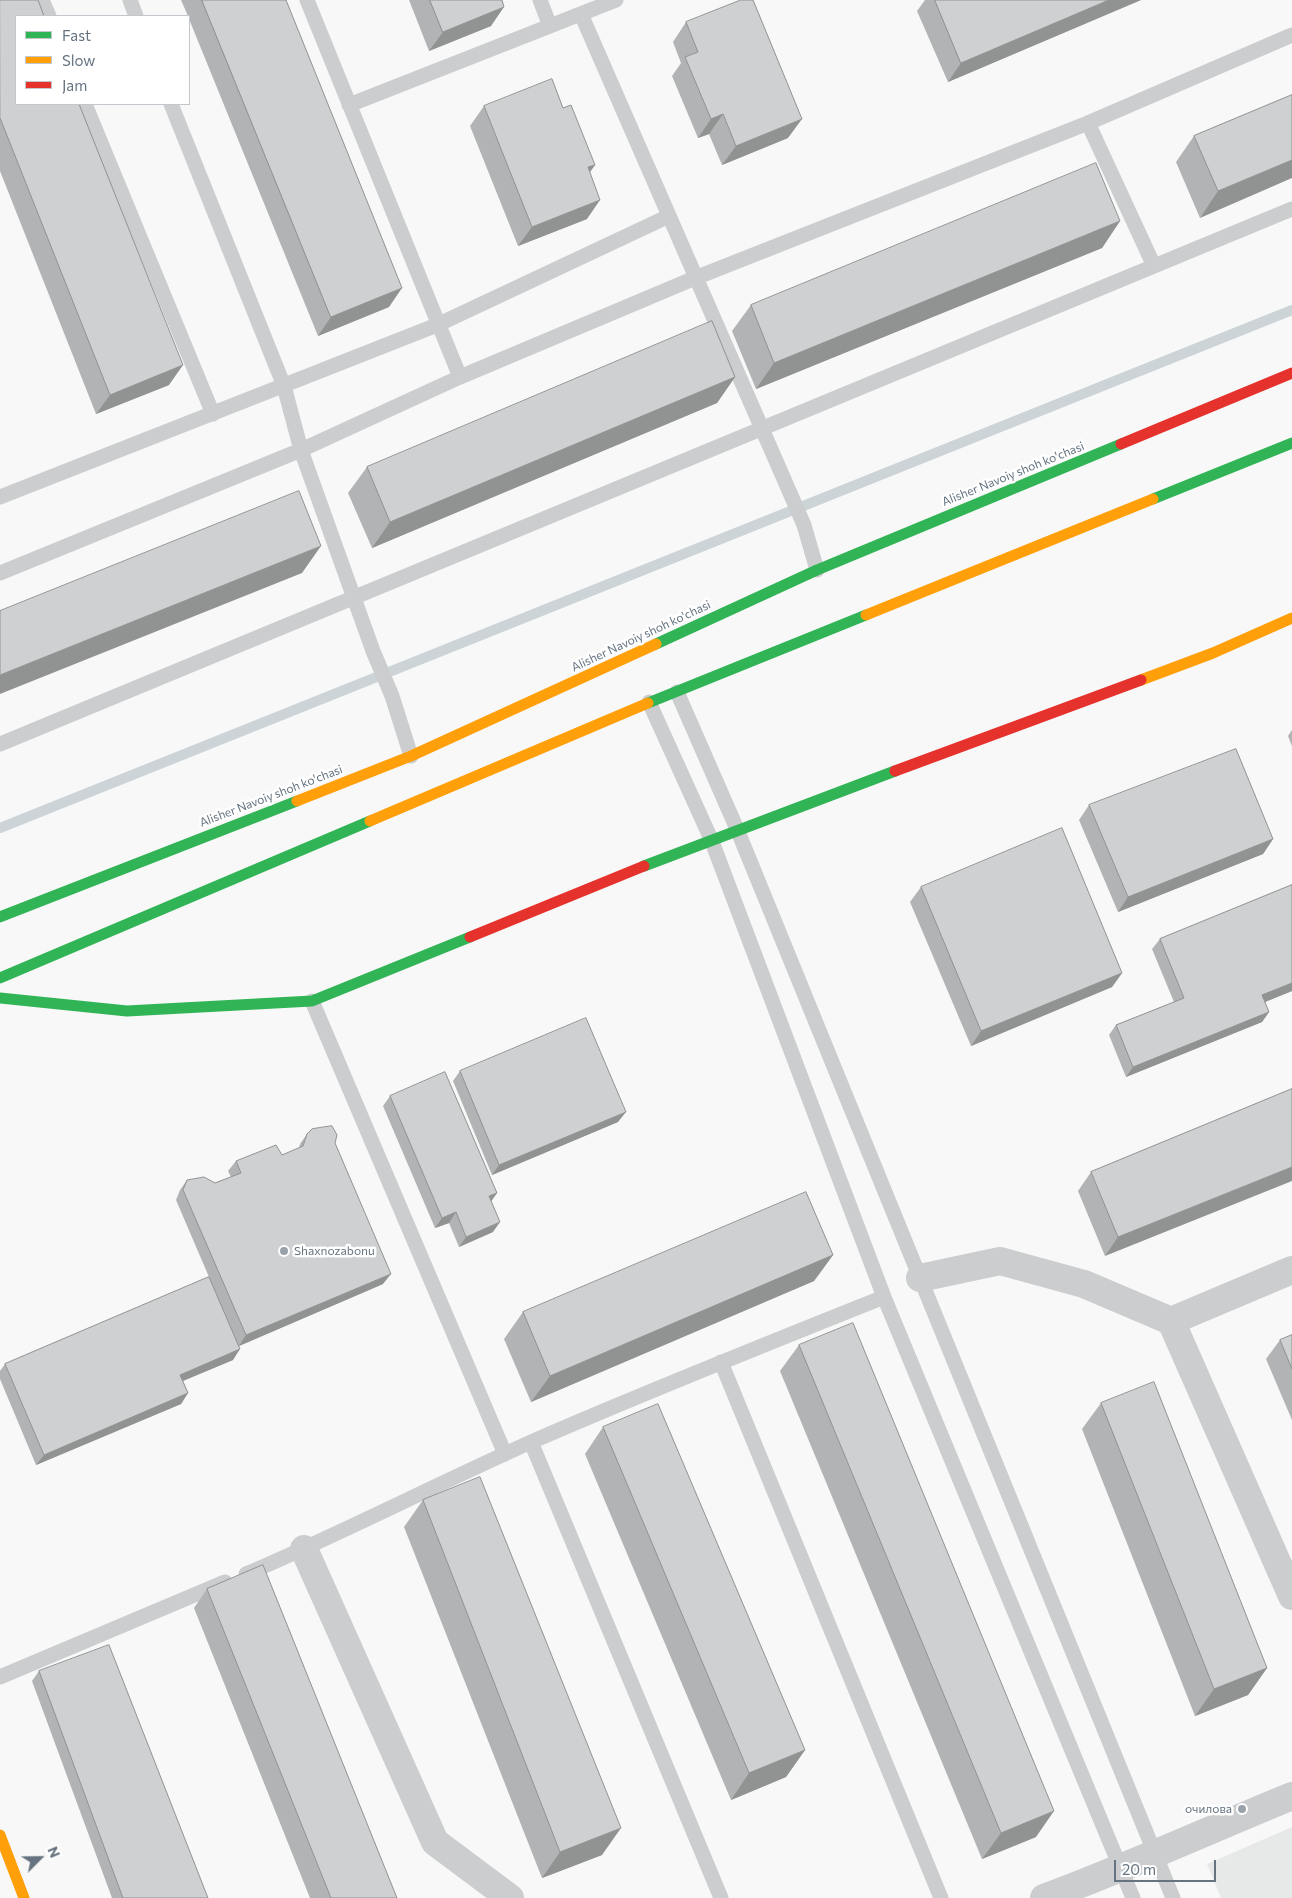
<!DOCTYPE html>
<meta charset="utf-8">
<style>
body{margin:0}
#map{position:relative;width:1292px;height:1898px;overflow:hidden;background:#f8f8f8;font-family:Commissioner,sans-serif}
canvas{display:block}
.legend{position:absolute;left:15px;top:15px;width:175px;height:90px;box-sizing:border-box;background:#fff;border:1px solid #c2c7cd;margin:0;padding:6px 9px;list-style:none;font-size:15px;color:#667481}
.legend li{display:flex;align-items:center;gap:10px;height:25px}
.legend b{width:25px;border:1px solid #c2c7cd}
.north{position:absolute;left:15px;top:1833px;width:50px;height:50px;-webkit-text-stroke:4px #fff;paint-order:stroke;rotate:67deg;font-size:14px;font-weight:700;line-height:20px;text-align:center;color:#667481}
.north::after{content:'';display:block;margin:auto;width:18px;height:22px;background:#667481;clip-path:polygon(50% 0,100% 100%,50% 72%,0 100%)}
.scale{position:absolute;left:1114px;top:1860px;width:102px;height:22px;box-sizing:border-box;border:2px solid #667481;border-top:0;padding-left:6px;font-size:15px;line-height:18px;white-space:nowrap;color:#667481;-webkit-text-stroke:4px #fff;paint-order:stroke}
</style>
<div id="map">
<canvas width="1292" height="1898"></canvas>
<ul class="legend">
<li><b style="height:6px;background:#30b455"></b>Fast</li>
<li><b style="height:6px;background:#ff9f0a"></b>Slow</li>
<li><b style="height:6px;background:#e5322d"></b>Jam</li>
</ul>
<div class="north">N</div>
<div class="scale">20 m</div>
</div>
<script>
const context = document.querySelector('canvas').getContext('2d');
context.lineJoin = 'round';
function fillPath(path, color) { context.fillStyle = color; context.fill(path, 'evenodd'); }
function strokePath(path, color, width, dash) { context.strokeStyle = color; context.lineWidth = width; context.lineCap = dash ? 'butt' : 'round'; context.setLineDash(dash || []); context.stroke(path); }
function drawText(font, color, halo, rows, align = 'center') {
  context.font = font + ' Commissioner,sans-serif'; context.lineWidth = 5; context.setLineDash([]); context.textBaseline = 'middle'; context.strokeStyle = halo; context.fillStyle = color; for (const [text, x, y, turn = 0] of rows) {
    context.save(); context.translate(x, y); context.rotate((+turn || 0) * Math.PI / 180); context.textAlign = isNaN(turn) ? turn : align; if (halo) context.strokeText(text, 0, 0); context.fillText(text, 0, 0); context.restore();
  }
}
const built = new Path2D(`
 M1292 1827V1898H1221L1207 1864Z`);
const stream = new Path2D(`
 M0 828 1292 310`);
const lane = new Path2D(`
 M42 0 49 16
 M130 0 136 16
 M307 0 460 377 301 450 373 651 392 696 411 756
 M540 0 550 26
 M581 14 804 525 817 570
 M85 104 213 414
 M349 105 616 0
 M1088 123 1154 266
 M460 377 695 278 1088 123 1292 35
 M0 497 437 325 669 216
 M0 573 301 450 284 386 171 104
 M677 692 737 829 1173 1898
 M649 702 711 839 884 1297 1133 1898
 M0 744 1292 209
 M312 1001 505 1454
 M721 1362 941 1898
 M531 1442 721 1898
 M246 1574C342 1533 435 1485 531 1442 648 1391 766 1344 884 1297
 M0 1677 225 1582`);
const street = new Path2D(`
 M920 1278 1000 1261 1084 1284 1171 1321 1292 1270
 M1171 1321 1292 1596
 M304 1549 435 1842 510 1898
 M1044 1898C1128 1867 1209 1830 1292 1796`);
const fast = new Path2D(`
 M1153 499 1292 443
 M656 644 817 570 1121 444
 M648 703 866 615
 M644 866 895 771
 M0 917 297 801
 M0 978 370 821
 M0 998 127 1011 312 1001 470 937`);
const slow = new Path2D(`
 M866 615 1153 499
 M1141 680 1213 653 1292 618
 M297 801 411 756 656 644
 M370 821 648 703
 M0 1835 24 1898`);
const jam = new Path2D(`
 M1121 444 1292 373
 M895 771 1141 680
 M470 937 644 866`);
const wall = new Path2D(`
 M0 0 169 385 96 414 0 171Z
 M181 0H286L389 307 318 336 189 19V16H188Z
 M409 0H502L491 26 429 51Z
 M925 0H1141L948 82 917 11Z
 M686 22 788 138 722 165 709 134 698 138 672 76 681 63 673 42Z
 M1292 95 1200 218 1176 162 1194 136Z
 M484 106 563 108 595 165 590 172 587 219 518 246 470 126Z
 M1120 221 1102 248 756 389 732 331 751 305Z
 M735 377 717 403 372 548 348 493 367 467Z
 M1292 730V746L1288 736Z
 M1089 805 1273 839 1263 854 1118 912 1079 820Z
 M1292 885V991L1265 1002 1269 1012 1262 1022 1126 1077 1109 1035 1116 1025 1174 1002 1152 949 1160 939Z
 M921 887 1122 973 1112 987 971 1046 910 902Z
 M460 1071 618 1122 492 1175 453 1081Z
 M1292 1089 1105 1256 1078 1191 1091 1172Z
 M390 1096 497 1193 491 1201 493 1232 459 1247 449 1223 435 1228 383 1106Z
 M307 1134 335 1143 383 1284 239 1346 233 1360 183 1381 188 1393 181 1404 36 1465 0 1379V1371L5 1364 209 1277 176 1200 180 1190 187 1180 215 1183 231 1177 228 1171 236 1161 282 1155 299 1148 300 1144Z
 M833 1255 814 1281 531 1402 504 1339 523 1312Z
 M1292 1335V1420L1266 1359 1280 1340Z
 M799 1345 1036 1837 982 1859 780 1371Z
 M1101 1403 1267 1668 1248 1695 1195 1716 1082 1429Z
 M603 1427 805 1750 786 1777 731 1800 585 1454Z
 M423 1500 602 1855 542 1878 404 1527Z
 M207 1589 397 1898H310L194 1608Z
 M39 1671 208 1898H112L32 1681Z`);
const shadedWall = new Path2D(`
 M1109 0H1141L948 82 961 63Z
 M504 7 491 26 429 51 443 32Z
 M723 114 709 134 698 138 711 119Z
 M802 119 788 138 722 165 736 146Z
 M1292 160V178L1200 218 1218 191Z
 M595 165 581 184 588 167Z
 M600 200 587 219 518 246 532 227Z
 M1120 221 1102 248 756 389 774 363Z
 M402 288 389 307 318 336 331 317Z
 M183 365 169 385 96 414 110 395Z
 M735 377 717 403 372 548 390 522Z
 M321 546 302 573 0 694V675Z
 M1273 839 1263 854 1118 912 1128 897Z
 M1122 973 1112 987 971 1046 981 1031Z
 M1292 983V991L1255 1006 1262 995Z
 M1269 1012 1262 1022 1126 1077 1133 1067Z
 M626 1112 618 1122 492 1175 499 1165Z
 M1292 1167V1181L1105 1256 1118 1237Z
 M497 1193 490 1203 489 1196Z
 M456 1212 449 1223 435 1228 442 1218Z
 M500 1222 493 1232 459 1247 466 1237Z
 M833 1255 814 1281 531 1402 550 1376Z
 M391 1274 383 1284 239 1346 246 1335Z
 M240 1349 233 1360 173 1385 180 1375Z
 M188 1393 181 1404 36 1465 44 1455Z
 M1267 1668 1248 1695 1195 1716 1214 1689Z
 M805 1750 786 1777 731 1800 749 1773Z
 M1054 1811 1036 1837 982 1859 1001 1833Z
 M621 1828 602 1855 542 1878 560 1852Z`);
const building = new Path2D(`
 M0 0H38L44 16H16V104H79L183 365 110 395 0 118Z
 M202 0H286L402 288 331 317Z
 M430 0H502L504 7 443 32Z
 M741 0H753L802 119 736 146 723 114 711 119 685 57 698 52 686 22Z
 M935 0H1109L961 63Z
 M552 79 563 108 571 105 595 165 588 167 600 200 532 227 484 106Z
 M1292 95V160L1218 191 1194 136Z
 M1096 163 1120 221 774 363 751 305Z
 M712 321 735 377 390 522 367 467Z
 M299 491 321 546 0 675V611Z
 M1236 749 1273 839 1128 897 1089 805Z
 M1062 828 1122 973 981 1031 921 887Z
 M1292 885V983L1262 995 1269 1012 1133 1067 1116 1025 1184 998 1160 939Z
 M586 1018 626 1112 499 1165 460 1071Z
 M445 1072 497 1193 489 1196 500 1222 466 1237 456 1212 442 1218 390 1096Z
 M1292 1089V1167L1118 1237 1091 1172Z
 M332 1126 337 1135 335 1143 391 1274 246 1335 183 1190 187 1180 204 1177 215 1183 241 1173 236 1161 276 1145 282 1155 303 1146 307 1134 312 1129Z
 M806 1192 833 1255 550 1376 523 1312Z
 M209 1277 240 1349 180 1375 188 1393 44 1455 5 1364Z
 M853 1323 1054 1811 1001 1833 799 1345Z
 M1292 1335V1369L1280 1340Z
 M1154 1382 1267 1668 1214 1689 1101 1403Z
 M658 1404 805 1750 749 1773 603 1427Z
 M480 1477 621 1828 560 1852 423 1500Z
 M263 1565 397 1898H331L207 1589Z
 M109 1645 208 1898H123L39 1671Z`);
const markers = [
 [284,1251,5,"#99a2ab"],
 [1242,1809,5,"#99a2ab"]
];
const streetNames = [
 ["Alisher Navoiy shoh ko'chasi",1013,474,-22],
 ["Alisher Navoiy shoh ko'chasi",641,636,-25],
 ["Alisher Navoiy shoh ko'chasi",271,796,-21]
];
const poiNames = [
 ["Shaxnozabonu",294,1251],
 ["очилова",1232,1809,"right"]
];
fillPath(built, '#e7e8e8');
strokePath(stream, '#cdd4d8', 10);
strokePath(lane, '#cbcdce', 15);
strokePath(street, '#cbcdce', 28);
strokePath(fast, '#30b455', 11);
strokePath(slow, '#ff9f0a', 11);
strokePath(jam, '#e5322d', 11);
fillPath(wall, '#b2b3b4');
fillPath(shadedWall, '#919292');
fillPath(building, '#cfd0d1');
strokePath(building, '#919292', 1);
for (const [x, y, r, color] of markers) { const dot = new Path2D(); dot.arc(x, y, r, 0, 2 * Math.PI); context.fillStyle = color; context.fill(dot); strokePath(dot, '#fff', 2); }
drawText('12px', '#667481', '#fff', streetNames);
drawText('12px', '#667481', '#fff', poiNames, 'left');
</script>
